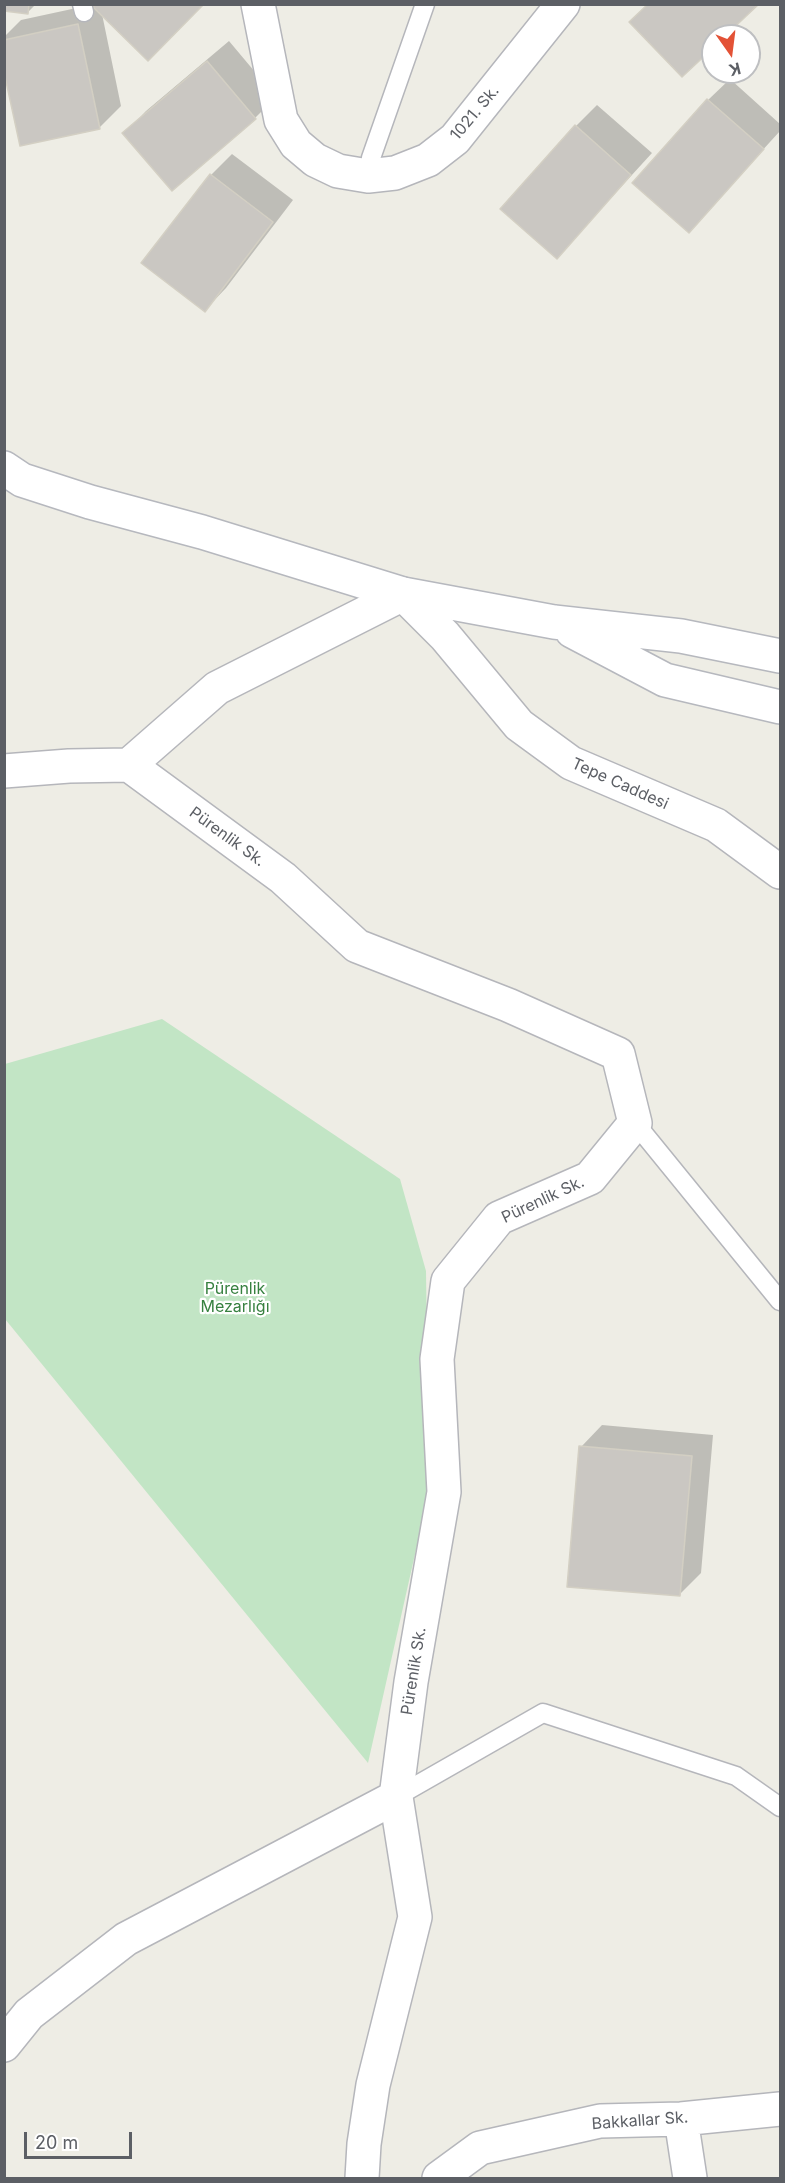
<!DOCTYPE html>
<meta charset="utf-8">
<style>
body{margin:0}
#map{position:relative;width:785px;height:2183px;overflow:hidden;background:#eeede5;font-family:Inter,sans-serif}
canvas{display:block}
.frame{position:absolute;inset:0;border:6px solid #5c5f65;pointer-events:none}
.north{position:absolute;left:701px;top:24px;width:60px;height:60px;box-sizing:border-box;background:#fff;border:2px solid #bebfc1;border-radius:50%;rotate:166deg;font-size:16px;font-weight:700;line-height:24px;text-align:center;color:#5c5f65}
.north::after{content:'';display:block;margin:auto;width:21px;height:27px;background:#e35236;clip-path:polygon(50% 0,100% 100%,50% 72%,0 100%)}
.scale{position:absolute;left:24px;top:2132px;width:108px;height:27px;box-sizing:border-box;border:3px solid #5c5f65;border-top:0;padding-left:8px;font-size:18px;line-height:21px;white-space:nowrap;color:#5c5f65;-webkit-text-stroke:4px #fff;paint-order:stroke}
</style>
<div id="map">
<canvas width="785" height="2183"></canvas>
<div class="frame"></div>
<div class="north">K</div>
<div class="scale">20 m</div>
</div>
<script>
const context = document.querySelector('canvas').getContext('2d');
context.lineJoin = 'round';
function fillPath(path, color) { context.fillStyle = color; context.fill(path, 'evenodd'); }
function strokePath(path, color, width, dash) { context.strokeStyle = color; context.lineWidth = width; context.lineCap = dash ? 'butt' : 'round'; context.setLineDash(dash || []); context.stroke(path); }
function drawText(font, color, halo, rows, align = 'center') {
  context.font = font + ' Inter,sans-serif'; context.lineWidth = 4.5; context.setLineDash([]); context.textBaseline = 'middle'; context.strokeStyle = halo; context.fillStyle = color; for (const [text, x, y, turn = 0] of rows) {
    context.save(); context.translate(x, y); context.rotate((+turn || 0) * Math.PI / 180); context.textAlign = isNaN(turn) ? turn : align; if (halo) context.strokeText(text, 0, 0); context.fillText(text, 0, 0); context.restore();
  }
}
const green = new Path2D(`
 M162 1019 400 1179 426 1271 429 1492 368 1763 5 1319V1064Z`);
const shadow = new Path2D(`
 M4 4H36L27 13Z
 M95 4H202L102 14 121 106 100 127 21 144 4 65V37L21 20Z
 M229 41 276 97 255 118 125 133 146 111Z
 M730 79 780 124V131L689 231 708 100Z
 M597 105 652 153 557 257 576 126Z
 M232 154 293 200 226 288 205 310 211 175Z
 M602 1425 713 1435 701 1573 679 1595 581 1447Z`);
const building = new Path2D(`
 M4 4H29L28 14 4 11Z
 M96 4H204L148 61 93 7Z
 M648 4H759L725 36H713V48L682 77 629 22Z
 M78 24 100 129 20 146 4 72V40Z
 M207 61 256 119 172 191 122 133Z
 M707 99 764 149 689 233 632 183Z
 M575 125 631 175 557 259 500 209Z
 M210 174 273 222 205 312 141 263Z
 M579 1446 692 1456 680 1596 567 1587Z`);
const lane = new Path2D(`
 M82 4 84 12
 M368 176 371 158 425 4
 M635 1123 780 1301
 M396 1797 543 1713 736 1776 780 1807`);
const street = new Path2D(`
 M258 4 281 120 296 144 315 160 338 171 368 176 395 173 428 160 455 139 563 4
 M129 765 217 688 403 594 445 636 519 725 571 763 716 825 780 872
 M4 771 69 766 129 765 283 878 357 946 508 1005 618 1054 635 1123 590 1178 499 1218 448 1281 437 1359 444 1492 411 1682 396 1797 415 1917 373 2085 364 2144 362 2178
 M4 2045 29 2014 126 1939 396 1797
 M681 2119 690 2178
 M439 2178 480 2148 600 2121 681 2119 780 2109`);
const secondary = new Path2D(`
 M4 468 22 480 90 502 202 532 403 594 554 622 681 636 780 656
 M572 631 665 680 780 707`);
const streetNames = [
 ["1021. Sk.",475,113,-50],
 ["Tepe Caddesi",620,784,24],
 ["Pürenlik Sk.",227,837,36],
 ["Pürenlik Sk.",543,1200,-25],
 ["Pürenlik Sk.",414,1671,-81],
 ["Bakkallar Sk.",640,2121,-4]
];
const parkNames = [
 ["Pürenlik",235,1289],
 ["Mezarlığı",235,1307]
];
fillPath(green, '#c2e5c5');
fillPath(shadow, '#0003');
fillPath(building, '#cac7c2');
strokePath(building, '#d3cfc3', 1.5);
strokePath(lane, '#b5b6bb', 21);
strokePath(street, '#b5b6bb', 36);
strokePath(secondary, '#b6b8be', 36);
strokePath(lane, '#fff', 18);
strokePath(street, '#fff', 33);
strokePath(secondary, '#fff', 33);
drawText('16px', '#5c5f65', '#fff', streetNames);
drawText('16px', '#378140', '#fff', parkNames);
</script>
